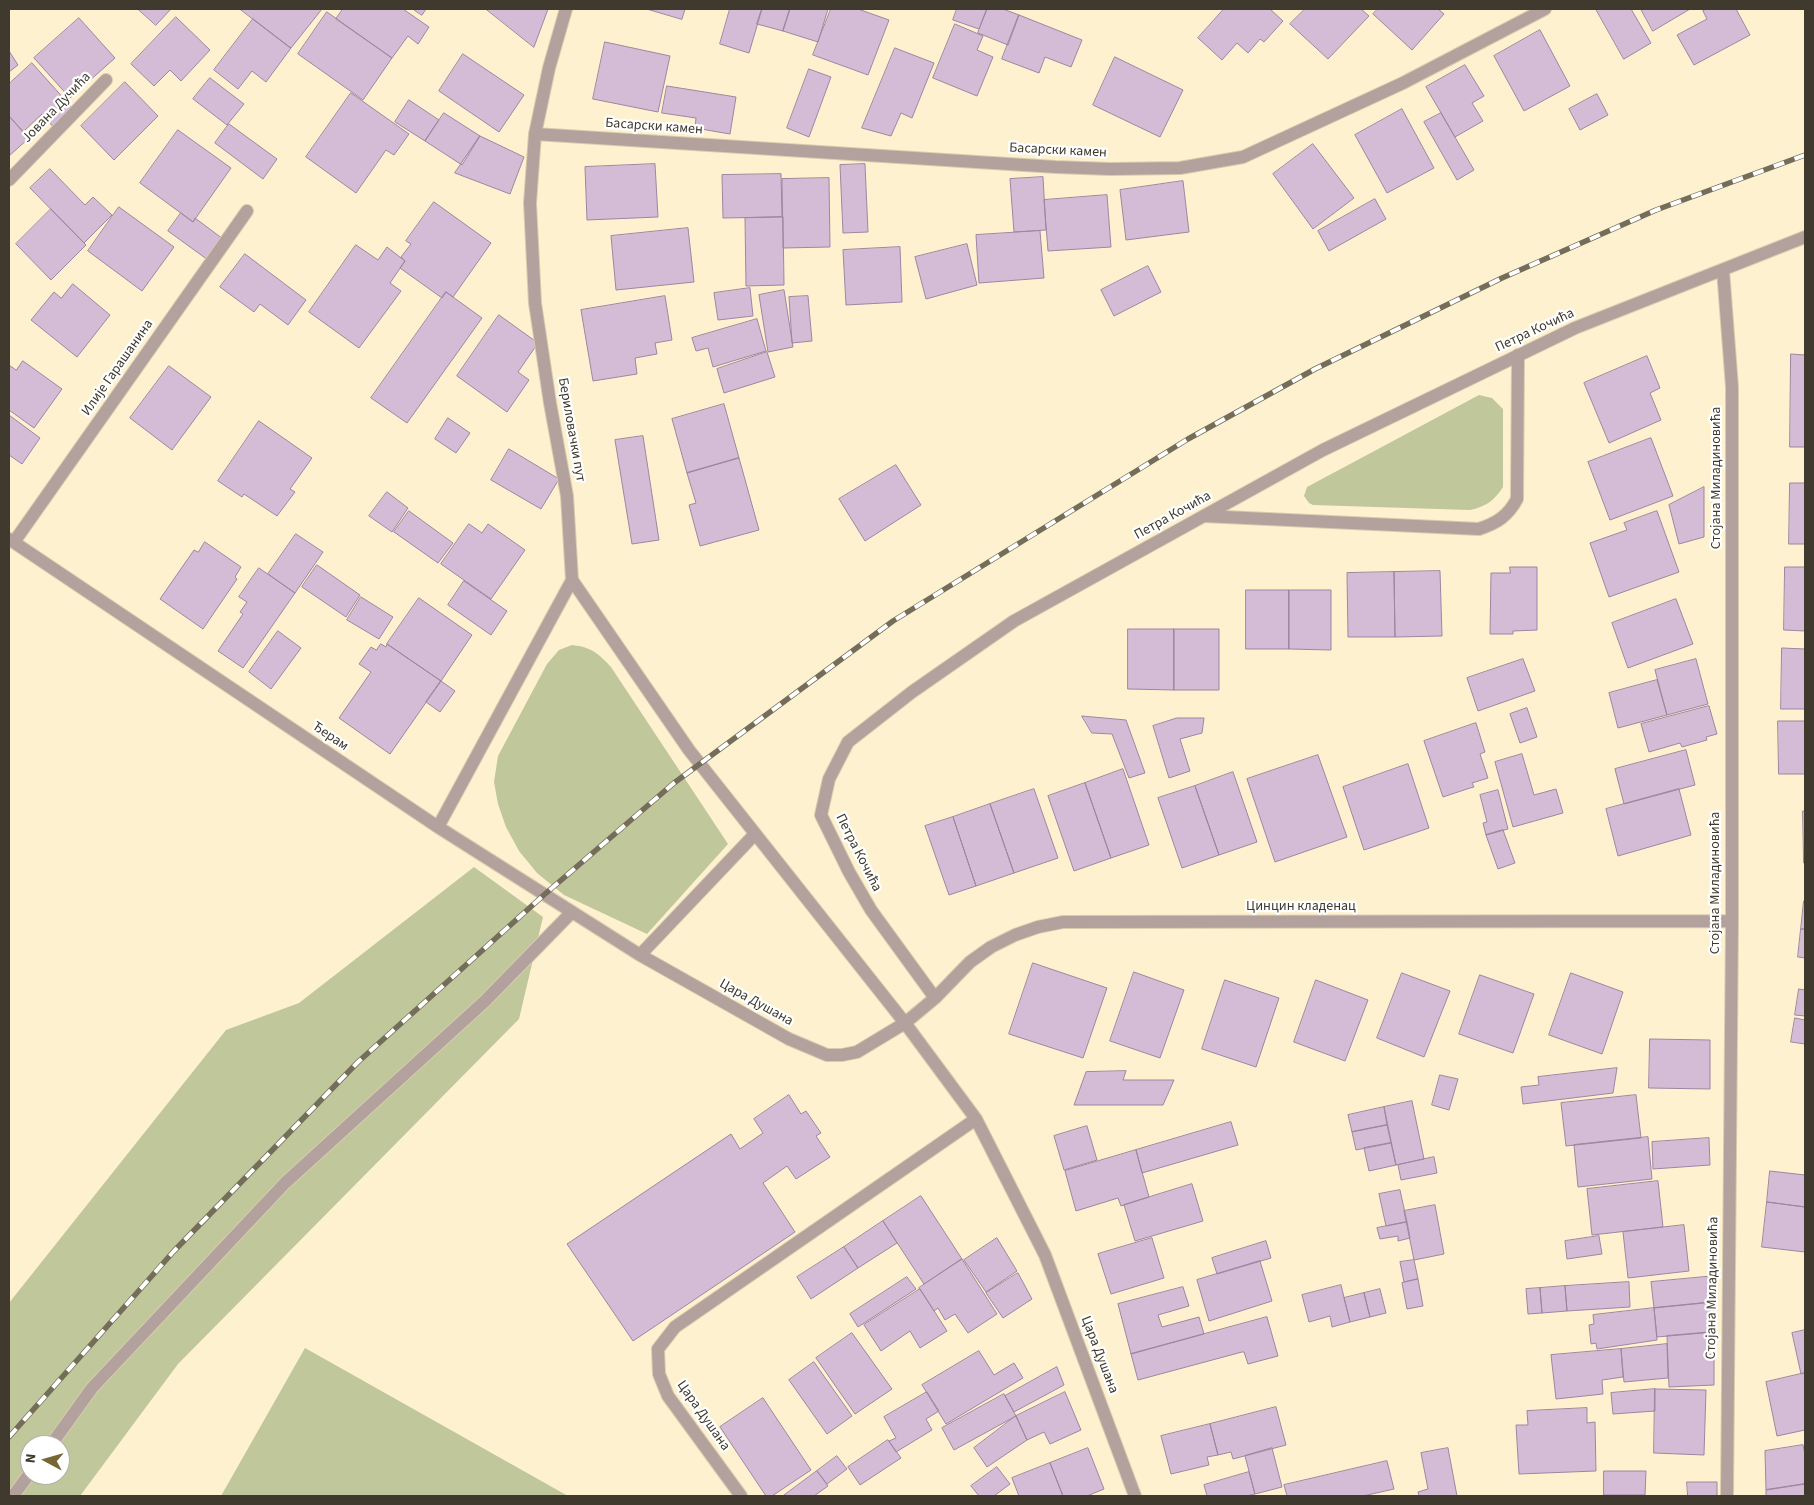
<!DOCTYPE html>
<meta charset="utf-8">
<style>
body{margin:0}
#map{position:relative;width:1814px;height:1505px;overflow:hidden;background:#fef1cf;font-family:"Source Sans 3",sans-serif}
canvas{display:block}
.frame{position:absolute;inset:0;border:10px solid #3f3a2d;pointer-events:none}
.north{position:absolute;left:20px;top:1435px;width:50px;height:50px;box-sizing:border-box;background:#fff;border:1px solid #b2b0ab;border-radius:50%;rotate:276deg;font-size:14px;font-weight:700;line-height:20px;text-align:center;color:#3f3a2d}
.north::after{content:'';display:block;margin:auto;width:18px;height:22px;background:#766634;clip-path:polygon(50% 0,100% 100%,50% 72%,0 100%)}
</style>
<div id="map">
<canvas width="1814" height="1505"></canvas>
<div class="frame"></div>
<div class="north">N</div>
</div>
<script>
const context = document.querySelector('canvas').getContext('2d');
context.lineJoin = 'round';
function fillPath(path, color) { context.fillStyle = color; context.fill(path, 'evenodd'); }
function strokePath(path, color, width, dash) { context.strokeStyle = color; context.lineWidth = width; context.lineCap = dash ? 'butt' : 'round'; context.setLineDash(dash || []); context.stroke(path); }
function drawText(font, color, halo, rows, align = 'center') {
  context.font = font + ' "Source Sans 3",sans-serif'; context.lineWidth = 4.5; context.setLineDash([]); context.textBaseline = 'middle'; context.strokeStyle = halo; context.fillStyle = color; for (const [text, x, y, turn = 0] of rows) {
    context.save(); context.translate(x, y); context.rotate((+turn || 0) * Math.PI / 180); context.textAlign = isNaN(turn) ? turn : align; if (halo) context.strokeText(text, 0, 0); context.fillText(text, 0, 0); context.restore();
  }
}
const green = new Path2D(`
 M1479 395 1492 398 1503 409V487C1494 501 1485 507 1470 510L1313 505 1309 503 1304 496 1307 487Z
 M572 645C591 647 598 653 611 667L728 844 647 934 564 895 537 873 519 851 506 827 498 804 494 782 498 756 547 664 559 650Z
 M474 867 543 917 519 1019 178 1364 80 1496H9V1303L226 1030 299 1003ZM30 1445H60V1475H30Z
 M305 1348 568 1496H221Z`);
const building = new Path2D(`
 M138 9H171L156 25Z
 M240 9H322L291 48Z
 M343 9H403L429 27 418 44 408 36 392 58 336 19Z
 M413 9H426L422 15Z
 M486 9H548L534 47Z
 M647 9H685L682 19Z
 M730 9H762L749 53 720 44Z
 M762 9H790L783 31 757 24Z
 M790 9H828L818 42 783 31Z
 M831 9H858L889 20 868 75 813 55Z
 M957 9H987L979 29 953 20Z
 M987 9H1003L1019 15 1008 45 978 33Z
 M1224 9H1270L1283 21 1264 42 1260 39 1248 53 1237 43 1222 60 1198 38Z
 M1305 9H1361L1369 16 1328 59 1290 24Z
 M1378 9H1438L1444 14 1412 50 1373 14Z
 M1596 9H1631L1651 43 1624 59Z
 M1641 9H1690L1653 31Z
 M1707 9H1736L1750 35 1694 65 1677 35 1707 19 1703 11Z
 M327 12 392 58 363 100 298 54Z
 M1019 15 1082 40 1071 67 1045 57 1039 73 1002 59Z
 M176 17 210 50 181 81 170 70 154 86 131 64Z
 M79 18 115 58 70 98 34 58Z
 M253 19 291 48 266 82 252 71 238 89 214 70Z
 M955 24 983 36 977 50 993 57 977 96 933 78Z
 M1540 30 1570 86 1524 111 1494 56Z
 M605 42 670 56 658 112 593 99Z
 M895 48 934 63 912 118 901 113 891 136 862 128Z
 M9 51 18 65 9 72Z
 M463 54 524 95 499 132 439 91Z
 M1115 57 1183 90 1160 137 1093 105Z
 M32 63 75 111 55 129 42 114 23 132 9 116V84Z
 M1465 65 1484 96 1472 103 1483 121 1455 137 1426 87Z
 M809 69 831 77 809 137 787 128Z
 M210 78 244 104 227 125 193 99Z
 M125 82 158 116 114 160 81 126Z
 M667 86 736 97 730 134 695 128 696 118 662 113Z
 M351 93 409 134 394 155 386 150 356 193 306 157Z
 M1597 94 1608 115 1580 130 1569 109Z
 M409 100 439 120 425 141 395 122Z
 M1402 109 1434 168 1387 193 1355 135Z
 M444 113 480 136 462 165 425 141Z
 M1441 113 1474 170 1457 180 1424 122Z
 M9 116 29 138 9 156Z
 M229 124 277 159 263 179 215 143Z
 M178 130 231 168 193 222 140 183Z
 M480 136 524 157 510 194 455 173Z
 M1313 144 1354 198 1313 229 1273 174Z
 M655 164 658 217 587 220 585 167Z
 M865 164 868 232 843 233 840 165Z
 M50 169 85 205 93 197 112 215 84 243 30 188Z
 M781 174 782 217 723 218 722 175Z
 M1043 177 1046 230 1014 232 1010 179Z
 M829 178 830 247 783 248 782 179Z
 M1183 181 1189 232 1126 240 1120 190Z
 M1107 195 1111 247 1048 251 1044 200Z
 M1375 199 1386 219 1329 251 1318 231Z
 M434 202 491 243 453 297 446 292 442 298 400 268 405 261 401 257 411 244 406 241Z
 M119 207 174 247 142 291 88 251Z
 M51 209 86 245 51 280 16 244Z
 M181 213 193 222 195 218 223 239 208 260 168 231Z
 M783 217 784 285 746 286 745 218Z
 M688 228 694 282 616 290 611 236Z
 M1040 231 1044 278 979 283 976 235Z
 M967 244 977 285 926 299 915 257Z
 M356 245 378 260 387 247 405 261 390 283 401 291 359 348 309 312Z
 M900 247 902 302 846 305 843 250Z
 M245 254 306 300 288 325 260 304 254 312 220 287Z
 M1148 266 1161 292 1114 316 1101 290Z
 M73 284 110 315 77 357 31 320 54 292 61 298Z
 M750 288 753 316 718 320 714 293Z
 M784 290 793 347 768 352 759 295Z
 M446 292 482 318 407 423 371 398Z
 M665 296 672 340 655 343 657 354 635 358 637 374 593 381 581 310Z
 M808 296 812 341 792 343 789 297Z
 M499 315 538 343 518 372 529 380 507 412 457 376Z
 M757 319 766 351 713 367 708 348 696 351 692 338Z
 M767 352 775 377 724 393 717 369Z
 M1791 354 1805 355V447H1790Z
 M1647 356 1660 388 1650 393 1661 420 1609 443 1584 383Z
 M23 361 62 389 34 428 9 410V365L16 370Z
 M169 366 211 397 172 450 130 418Z
 M724 404 739 458 687 473 672 419Z
 M9 415 40 438 22 464 9 455Z
 M448 418 470 433 456 453 435 439Z
 M259 421 312 458 290 489 295 492 277 516 244 494 242 497 218 481Z
 M643 436 659 540 632 544 615 440Z
 M1651 438 1673 496 1610 520 1588 462Z
 M509 449 559 479 541 509 491 480Z
 M739 458 759 530 700 546 689 505 696 503 687 473Z
 M896 465 921 505 865 541 839 499Z
 M1790 483H1805V544H1789Z
 M1704 487V537L1679 544 1669 505Z
 M387 492 408 508 392 532 369 516Z
 M409 511 453 543 438 563 394 532Z
 M1657 511 1679 572 1609 597 1590 543 1627 530 1624 523Z
 M469 524 482 533 488 524 525 550 491 599 441 564Z
 M296 534 323 552 295 593 268 574Z
 M205 542 241 567 235 577 237 579 203 629 160 599 194 550 198 552Z
 M317 565 360 595 346 617 302 587Z
 M1510 567H1537V630L1513 631V634H1490L1491 573H1510Z
 M1785 567H1805V631L1784 630Z
 M259 568 295 593 243 668 218 651 243 614 240 612 247 602 239 597Z
 M1440 571 1442 636 1395 637 1394 572Z
 M1394 572 1395 637H1348L1347 573Z
 M464 581 507 611 491 635 448 605Z
 M1246 590H1289V649H1246Z
 M1289 590H1331V650L1289 649Z
 M361 597 393 617 379 639 347 620Z
 M419 598 472 635 441 681 387 644Z
 M1676 599 1693 644 1628 668 1612 623Z
 M1128 629H1174V690L1128 689Z
 M1174 629H1219V690H1174Z
 M278 631 301 648 271 689 249 672Z
 M381 644 386 647 387 644 441 681 390 754 339 718 371 672 359 664 371 647 376 650Z
 M1782 648 1805 649V709H1781Z
 M1523 659 1535 691 1478 711 1467 678Z
 M1696 659 1708 704 1667 715 1655 670Z
 M1657 680 1667 715 1618 728 1609 693Z
 M441 681 455 691 440 712 426 702Z
 M1709 706 1717 734 1706 737 1707 740 1682 747 1680 743 1649 752 1641 724Z
 M1527 708 1537 737 1520 743 1510 714Z
 M1082 716 1126 720 1145 773 1129 778 1112 734 1092 733Z
 M1177 718H1204L1202 733 1180 739 1190 771 1169 778 1153 726Z
 M1778 721H1805V781V774H1779Z
 M1476 723 1485 752 1480 754 1488 778 1472 783 1474 787 1470 788 1443 797 1424 741Z
 M1686 750 1695 785 1624 804 1615 769Z
 M1522 754 1534 795 1556 789 1563 813 1513 827 1495 762Z
 M1318 755 1347 837 1275 862 1247 779Z
 M1408 764 1429 828 1364 850 1343 787Z
 M1123 769 1149 845 1111 858 1085 783Z
 M1233 772 1257 842 1219 855 1195 786Z
 M1085 783 1111 858 1074 871 1048 796Z
 M1195 786 1219 855 1182 868 1158 798Z
 M1034 789 1058 858 1014 873 990 804Z
 M1679 789 1691 835 1618 856 1606 809Z
 M1498 790 1508 829 1486 835 1483 823 1487 822 1480 795Z
 M990 804 1014 873 976 886 953 817Z
 M1803 811H1805V863H1804Z
 M953 817 976 886 949 895 925 826Z
 M1503 830 1515 863 1498 869 1486 835Z
 M1804 901H1805V929H1801Z
 M1801 929H1805V958L1798 957Z
 M1033 963 1107 988 1083 1058 1009 1034Z
 M1134 972 1184 990 1160 1058 1110 1041Z
 M1402 973 1450 991 1424 1057 1377 1038Z
 M1571 973 1623 992 1602 1054 1549 1035Z
 M1480 975 1534 994 1513 1053 1459 1034Z
 M1225 980 1279 998 1256 1067 1202 1049Z
 M1316 980 1368 1000 1345 1061 1294 1042Z
 M1799 989 1805 990V1016L1795 1015Z
 M1795 1018 1805 1020V1044L1791 1042Z
 M1650 1039 1710 1040V1089L1649 1088Z
 M1617 1068 1613 1093 1523 1104 1521 1087 1539 1085 1538 1077Z
 M1126 1071 1123 1080H1174L1163 1105H1074L1086 1072Z
 M1440 1075 1458 1079 1449 1110 1432 1105Z
 M789 1095 801 1114 806 1111 821 1133 816 1136 830 1157 796 1179 787 1166 763 1183 795 1232 633 1341 567 1244 731 1134 740 1149 763 1133 754 1119Z
 M1636 1095 1641 1138 1566 1146 1561 1103Z
 M1412 1101 1424 1159 1396 1165 1384 1107Z
 M1384 1107 1387 1125 1352 1132 1348 1115Z
 M1231 1122 1238 1145 1142 1173 1136 1150Z
 M1387 1125 1391 1143 1356 1150 1352 1132Z
 M1087 1126 1097 1160 1064 1170 1054 1136Z
 M1648 1137 1652 1179 1578 1187 1574 1145Z
 M1709 1138 1710 1165 1653 1169 1652 1142Z
 M1391 1143 1396 1165 1369 1171 1364 1148Z
 M1136 1150 1149 1197 1121 1206 1118 1198 1076 1211 1065 1171Z
 M1434 1157 1437 1173 1401 1180 1398 1165Z
 M1770 1171 1805 1175V1207L1767 1202Z
 M1658 1181 1663 1227 1592 1235 1587 1189Z
 M1192 1184 1203 1221 1135 1241 1124 1205Z
 M1400 1190 1407 1222 1386 1226 1379 1194Z
 M921 1196 962 1259 924 1284 883 1221Z
 M1767 1202 1805 1207V1252L1762 1247Z
 M1435 1205 1444 1254 1414 1260 1404 1211Z
 M883 1221 897 1243 858 1268 844 1247Z
 M1407 1222 1410 1238 1398 1241V1236L1380 1239 1377 1228Z
 M1684 1225 1689 1271 1628 1278 1623 1232Z
 M1599 1236 1602 1254 1567 1259 1565 1241Z
 M997 1238 1017 1271 986 1292 964 1260Z
 M1152 1238 1164 1278 1111 1294 1098 1254Z
 M1266 1241 1271 1258 1217 1274 1212 1258Z
 M844 1247 858 1268 811 1299 797 1277Z
 M962 1259 997 1314 968 1333 955 1314 945 1320 938 1308 934 1311 919 1288Z
 M1414 1260 1418 1279 1404 1282 1400 1262Z
 M1260 1261 1272 1301 1209 1321 1197 1280Z
 M1018 1273 1032 1299 1003 1318 986 1293Z
 M1715 1276 1714 1302 1654 1308 1651 1282Z
 M907 1277 916 1289 858 1327 850 1314Z
 M1418 1279 1423 1306 1407 1309 1402 1283Z
 M1629 1282 1630 1307 1567 1311 1565 1286Z
 M1341 1285 1350 1322 1332 1327 1330 1316 1309 1322 1302 1295Z
 M1565 1286 1567 1311 1542 1313 1540 1288Z
 M1183 1287 1189 1306 1158 1315 1162 1327 1199 1317 1204 1334 1131 1354 1118 1304Z
 M1540 1288 1542 1313 1528 1314 1526 1289Z
 M920 1289 947 1331 920 1348 910 1331 881 1351 864 1325Z
 M1380 1289 1386 1313 1370 1317 1364 1293Z
 M1364 1293 1370 1317 1350 1322 1344 1298Z
 M1714 1302V1332L1657 1337 1654 1308Z
 M1654 1308 1657 1340 1597 1349 1596 1343 1591 1344 1589 1325 1594 1324 1593 1315Z
 M1267 1317 1278 1356 1248 1364 1244 1352H1242L1138 1380 1131 1354Z
 M1805 1330V1373L1801 1374 1792 1333Z
 M1714 1332V1385L1669 1387 1667 1336Z
 M852 1333 892 1389 855 1414 816 1358Z
 M1667 1344 1668 1378 1624 1382 1621 1349Z
 M1621 1349 1623 1377 1602 1380 1603 1394 1556 1399 1551 1355Z
 M979 1351 994 1375 1014 1363 1023 1378 946 1424 922 1385Z
 M814 1362 852 1416 827 1434 789 1380Z
 M1057 1367 1064 1385 1014 1412 1005 1396Z
 M1805 1373V1430L1777 1436 1766 1382Z
 M1655 1389V1411L1613 1414 1611 1393Z
 M1655 1389 1706 1390 1704 1455 1654 1453Z
 M927 1392 939 1411 926 1419 932 1430 896 1452 889 1441 896 1438 884 1417Z
 M1065 1392 1081 1430 1050 1444 1044 1432 1027 1440 1016 1416Z
 M1004 1394 1016 1416 954 1450 942 1428Z
 M763 1398 811 1470 772 1496H766L720 1427Z
 M1276 1407 1286 1445 1233 1459 1231 1452 1218 1455 1210 1424Z
 M1587 1408V1423L1595 1422 1596 1471 1519 1474 1516 1425H1528L1527 1411Z
 M1016 1416 1027 1440 987 1467 974 1448Z
 M1210 1424 1218 1455 1207 1457 1209 1465 1171 1474 1161 1436Z
 M888 1440 901 1458 860 1485 848 1467Z
 M1803 1445 1805 1454V1484L1766 1490 1765 1451Z
 M1088 1448 1104 1489 1087 1496H1063L1050 1463Z
 M1272 1448 1282 1487 1255 1494 1245 1456Z
 M1448 1448 1457 1496H1419L1418 1492 1428 1489 1421 1453Z
 M837 1456 847 1469 827 1484 817 1471Z
 M1387 1461 1394 1489 1363 1496H1287L1284 1485Z
 M1050 1463 1063 1496H1019L1012 1478Z
 M997 1467 1010 1484 994 1496H979L971 1486Z
 M817 1471 828 1486 814 1496H783Z
 M1604 1471H1646L1645 1495H1604Z
 M1249 1472 1255 1494 1246 1496H1207L1204 1485Z
 M1687 1482H1717V1496H1688Z
 M1805 1484V1496H1766V1490Z`);
const service = new Path2D(`
 M1204 516 1479 529C1497 523 1508 516 1517 499L1518 355
 M51 1445 92 1388 285 1183 485 1001 572 912
 M13 1496 30 1473`);
const minor = new Path2D(`
 M535 134 1056 167 1110 169 1180 168 1243 157 1403 83 1545 9
 M9 180 106 80
 M1723 270 1732 387V921L1727 1496
 M9 539 438 827 640 955
 M14 542 247 211
 M572 580 689 750 905 1023 976 1119 1045 1255 1135 1496
 M438 827 572 580 567 496 550 403 535 303 530 203 535 134 549 68 566 9
 M755 834 640 955 789 1039 827 1055H842L857 1052 905 1023 935 998 970 962 991 947 1015 935 1038 927 1063 922 1732 921
 M935 998 871 910 849 872 821 815 829 779 848 742 912 692 1014 621 1323 450 1575 328 1805 237
 M741 1496 668 1396 659 1374 658 1349 675 1327 976 1119`);
const rail = new Path2D(`
 M9 1437 174 1251 358 1062 545 894 674 783 893 621 1188 439 1315 369 1502 278 1656 210 1805 155`);
const streetNames = [
 ["Јована Дучића",57,108,-46],
 ["Басарски камен",654,127,4],
 ["Басарски камен",1058,151,3],
 ["Петра Кочића",1535,331,-25],
 ["Илије Гарашанина",118,368,-55],
 ["Бериловачки пут",571,430,80],
 ["Стојана Миладиновића",1717,478,-90],
 ["Петра Кочића",1173,516,-29],
 ["Ђерам",330,737,34],
 ["Петра Кочића",858,853,63],
 ["Стојана Миладиновића",1716,883,-90],
 ["Цинцин кладенац",1301,907],
 ["Цара Душана",756,1003,29],
 ["Стојана Миладиновића",1713,1288,-89],
 ["Цара Душана",1099,1355,69],
 ["Цара Душана",703,1416,55]
];
fillPath(green, '#bfc79b');
fillPath(building, '#d4bcd7');
strokePath(building, '#9d86a0', 1);
strokePath(service, '#d8ccaf', 14);
strokePath(minor, '#d8ccaf', 14);
strokePath(service, '#b2a19c', 12);
strokePath(minor, '#b2a19c', 12);
strokePath(rail, '#746d5a', 5.5);
strokePath(rail, '#fff', 4, [11]);
drawText('14px', '#3f3a2d', '#fff', streetNames);
</script>
